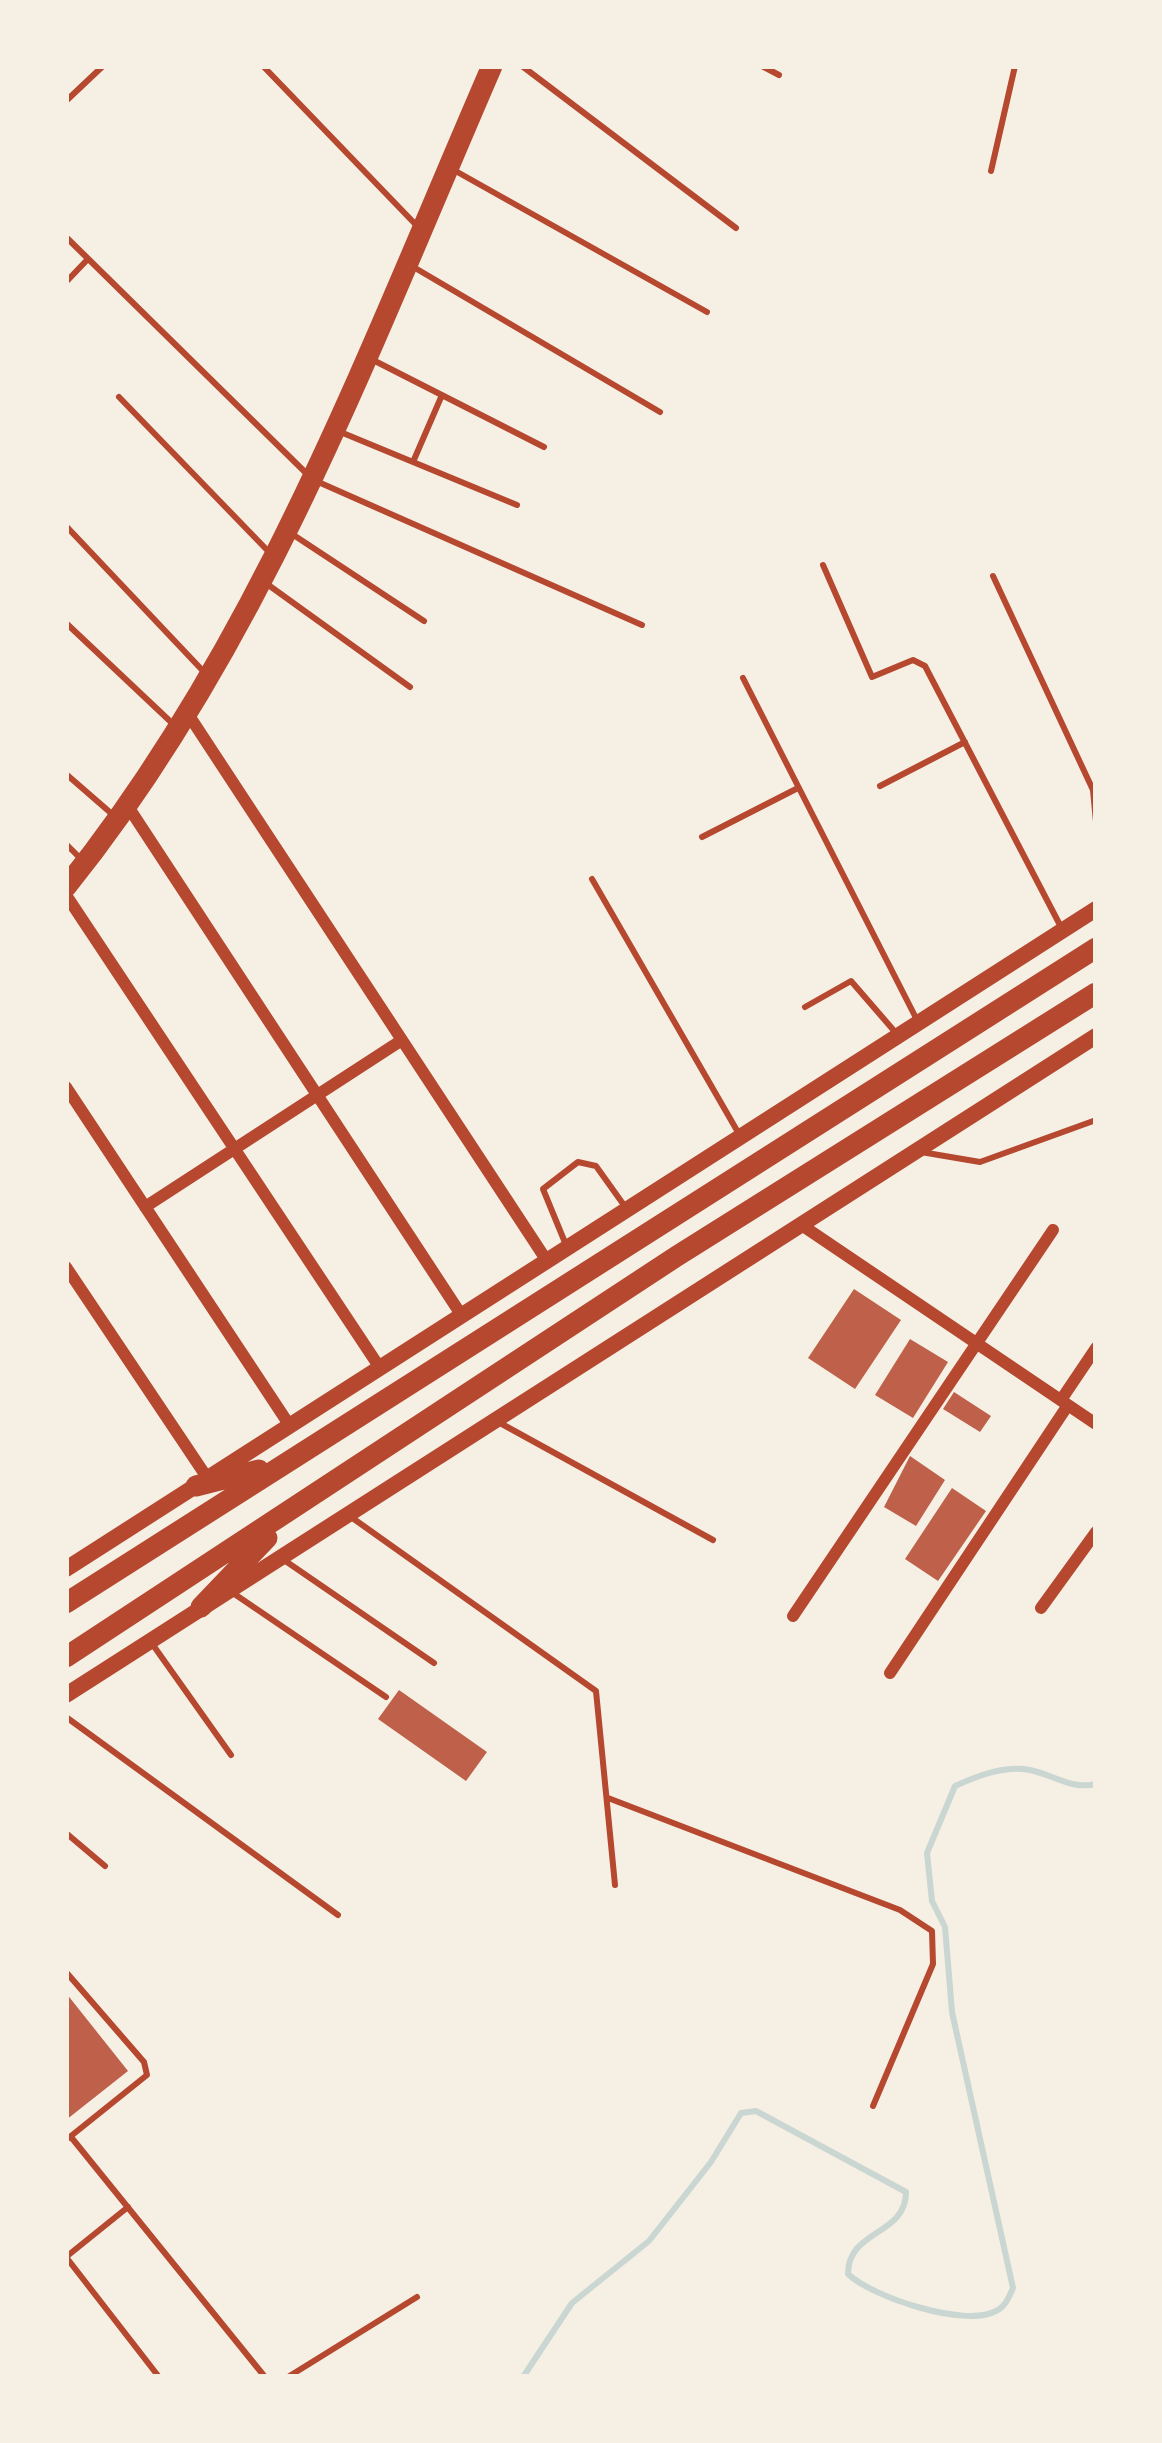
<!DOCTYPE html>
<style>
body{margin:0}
#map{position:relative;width:1162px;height:2443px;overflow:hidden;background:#f6efe4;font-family:Ubuntu,sans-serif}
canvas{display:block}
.frame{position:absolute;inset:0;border:69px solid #f6efe4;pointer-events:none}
</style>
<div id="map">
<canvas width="1162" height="2443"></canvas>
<div class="frame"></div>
</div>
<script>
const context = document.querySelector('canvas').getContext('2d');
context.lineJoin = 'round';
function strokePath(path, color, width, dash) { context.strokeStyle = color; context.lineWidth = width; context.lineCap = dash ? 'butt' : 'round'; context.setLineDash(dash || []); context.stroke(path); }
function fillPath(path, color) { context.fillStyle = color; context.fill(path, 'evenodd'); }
const stream = new Path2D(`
 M523 2377 572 2303 649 2241 711 2162 741 2113 756 2111 906 2192C906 2236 848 2229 848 2274 872 2297 965 2328 996 2311 1005 2307 1009 2297 1013 2288L952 2012 945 1927 932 1901 927 1853 955 1786C977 1776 1005 1765 1030 1770 1054 1775 1072 1790 1096 1784`);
const building = new Path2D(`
 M854 1289 901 1320 855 1389 808 1358Z
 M910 1339 948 1362 913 1418 875 1395Z
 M954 1392 991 1416 980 1432 943 1409Z
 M910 1456 945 1480 916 1526 884 1507Z
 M952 1488 986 1511 938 1581 905 1559Z
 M399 1690 487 1752 466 1781 378 1719Z
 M66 1993 128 2071 66 2120Z`);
const service = new Path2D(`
 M263 66 419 228
 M522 66 736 228
 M762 66 779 75
 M66 101 103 66
 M452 169 707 312
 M991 171 1015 66
 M66 237 306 473
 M410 265 660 412
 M66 282 87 260
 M371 359 544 447
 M119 397 267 550
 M338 431 517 505
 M413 462 442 395
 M316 481 642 625
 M66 526 204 672
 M292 534 424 621
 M823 565 872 677 913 660 925 666 1061 927
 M993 576 1093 790 1096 822
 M267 584 410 687
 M66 623 172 723
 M743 678 917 1020
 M66 774 112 814
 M880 786 965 742
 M702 837 798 788
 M66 844 80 858
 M592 879 739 1134
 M805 1007 851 981 896 1033
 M921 1152 980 1162 1096 1120
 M566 1245 543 1189 578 1162 596 1166 626 1208
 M500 1423 713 1540
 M351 1517 596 1691 615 1885
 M284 1560 434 1663
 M230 1591 386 1697
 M153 1645 231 1755
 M66 1717 338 1915
 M608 1798 900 1910 932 1931 933 1964 873 2106
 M66 1833 105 1866
 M66 1972 144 2062 147 2075 66 2140
 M71 2137 265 2377
 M66 2257 159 2377
 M66 2257 128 2207
 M288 2377 417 2297`);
const minor = new Path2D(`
 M188 714 547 1261
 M129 808 462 1316
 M66 895 380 1368
 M66 1087 290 1426
 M145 1207 402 1040
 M803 1226 1096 1424
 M66 1267 208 1479
 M1061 1400 1096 1348
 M1041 1608 1096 1532
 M793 1616 1053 1230
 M890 1673 1068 1405`);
const tertiary = new Path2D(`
 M66 1569 1096 909
 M66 1695 1096 1036`);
const primary = new Path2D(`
 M66 887C261 644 369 349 492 66`);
const trunk = new Path2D(`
 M196 1486 259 1470
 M66 1603 1096 948
 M201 1607 267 1538
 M66 1657 677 1256 1096 993`);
strokePath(stream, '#c9d6d2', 6);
fillPath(building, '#bf614a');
strokePath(service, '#b5482f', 6);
strokePath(minor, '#b5482f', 12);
strokePath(tertiary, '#b5482f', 16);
strokePath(primary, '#b5482f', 21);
strokePath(trunk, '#b5482f', 21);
</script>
